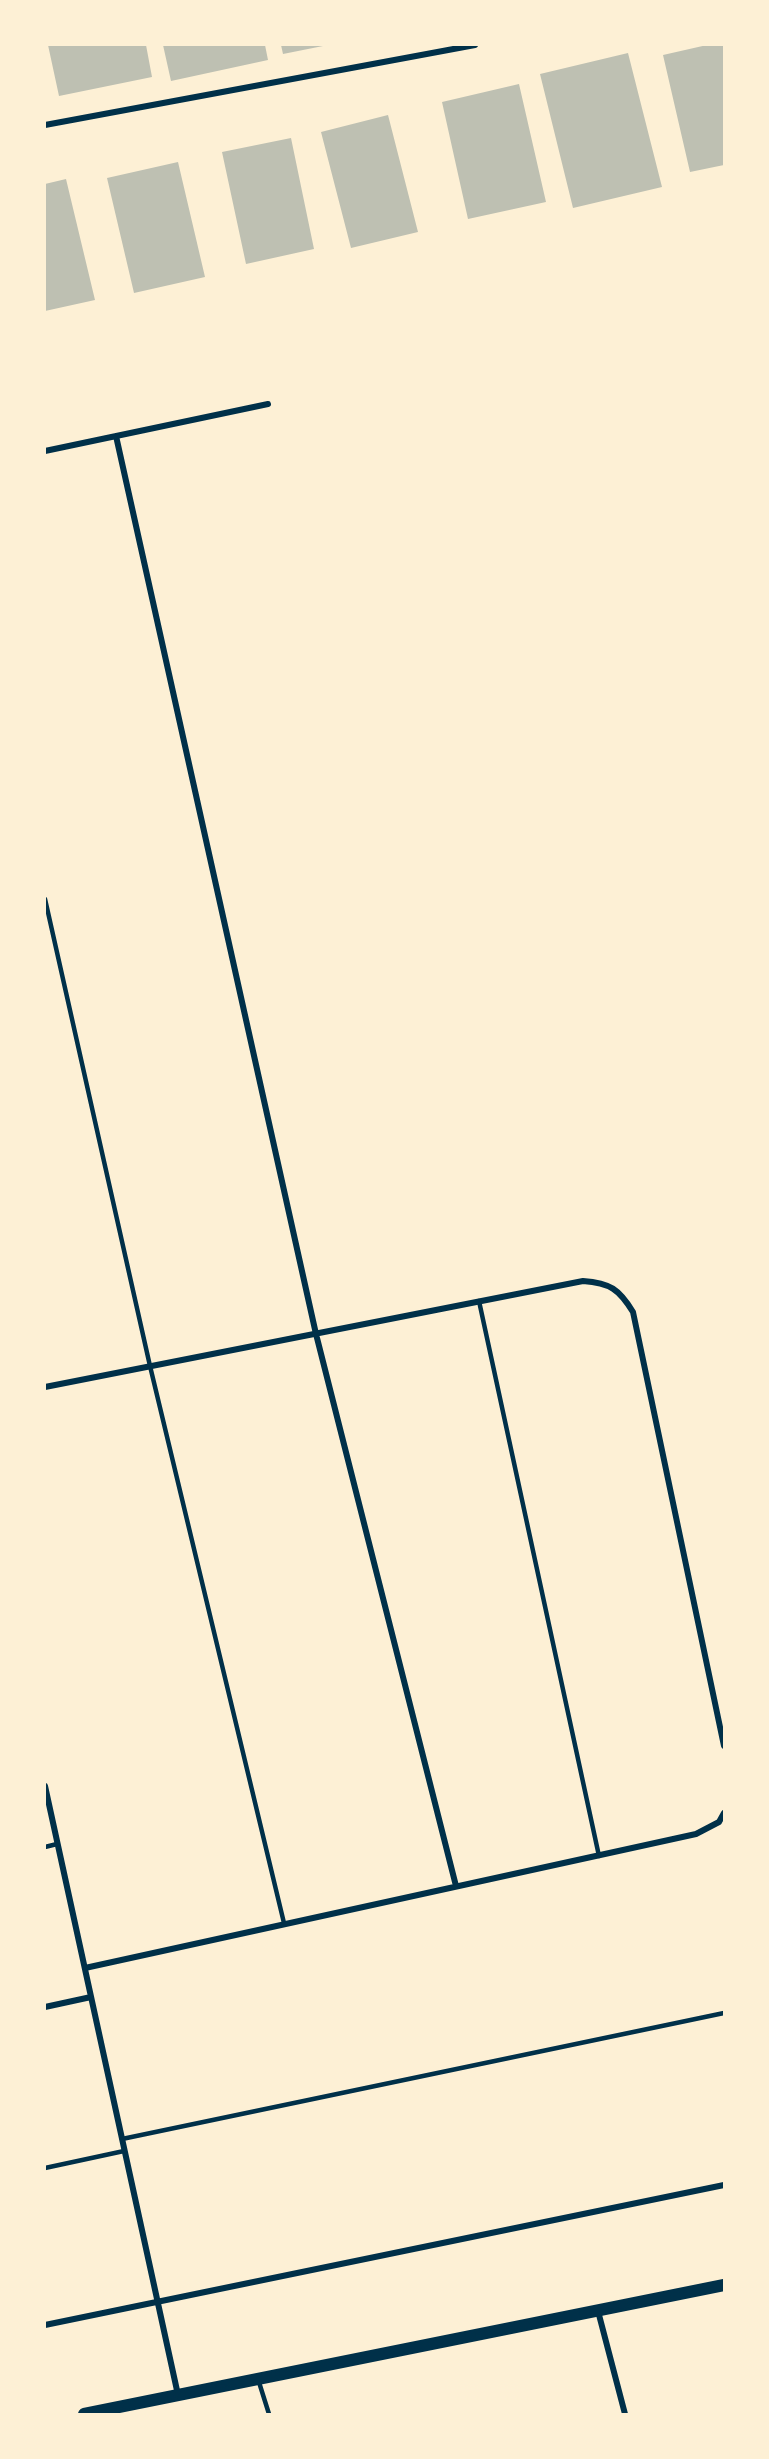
<!DOCTYPE html>
<style>
body{margin:0}
#map{position:relative;width:769px;height:2459px;overflow:hidden;background:#fdf0d5;font-family:Lato,sans-serif}
canvas{display:block}
.frame{position:absolute;inset:0;border:46px solid #fdf0d5;pointer-events:none}
</style>
<div id="map">
<canvas width="769" height="2459"></canvas>
<div class="frame"></div>
</div>
<script>
const context = document.querySelector('canvas').getContext('2d');
context.lineJoin = 'round';
function fillPath(path, color) { context.fillStyle = color; context.fill(path, 'evenodd'); }
function strokePath(path, color, width, dash) { context.strokeStyle = color; context.lineWidth = width; context.lineCap = dash ? 'butt' : 'round'; context.setLineDash(dash || []); context.stroke(path); }
const building = new Path2D(`
 M48 45H146L152 77 59 96Z
 M163 45H265L268 60 171 81Z
 M281 45H323V46L283 54Z
 M707 45H724V165L690 172 663 55Z
 M628 53 662 187 573 208 540 74Z
 M519 84 546 202 468 219 442 102Z
 M388 115 418 232 351 248 321 132Z
 M291 138 314 249 246 264 222 152Z
 M178 162 205 277 134 293 107 178Z
 M66 179 95 300 45 311V184Z`);
const service = new Path2D(`
 M45 899 150 1366 284 1923
 M479 1301 599 1856
 M45 1847 57 1844
 M122 2139 724 2013
 M45 2168 124 2151
 M258 2379 269 2414`);
const minor = new Path2D(`
 M45 125 475 45
 M116 436 316 1334 456 1886
 M45 451 268 404
 M45 1387 583 1281C610 1283 619 1289 633 1312L724 1746
 M45 1786 178 2395
 M85 1968 696 1834 719 1822 724 1813
 M45 2007 91 1997
 M598 2311 625 2414
 M45 2325 724 2185`);
const secondary = new Path2D(`
 M84 2414 724 2285`);
fillPath(building, '#bec0b2');
strokePath(service, '#003049', 4.5);
strokePath(minor, '#003049', 6);
strokePath(secondary, '#003049', 12);
</script>
